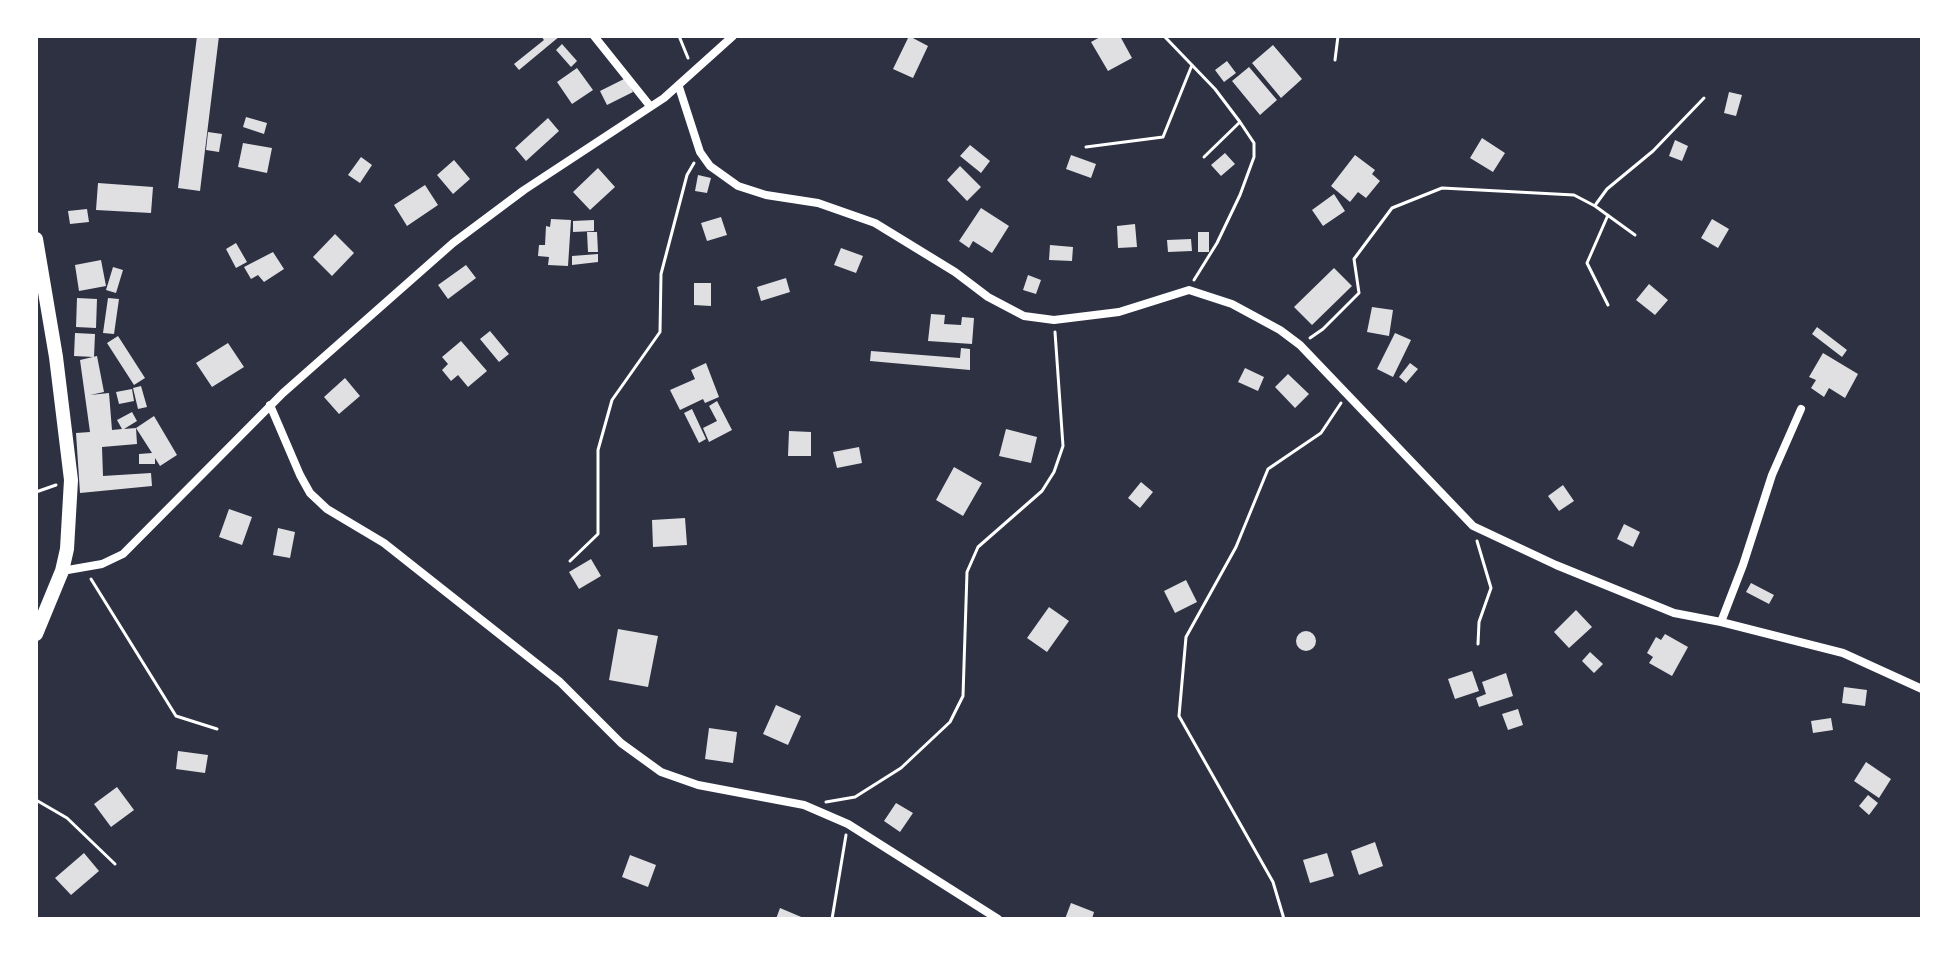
<!DOCTYPE html>
<style>
body{margin:0}
#map{position:relative;width:1958px;height:955px;overflow:hidden;background:#2d3142;font-family:Rubik,sans-serif}
canvas{display:block}
.frame{position:absolute;inset:0;border:38px solid #fff;pointer-events:none}
</style>
<div id="map">
<canvas width="1958" height="955"></canvas>
<div class="frame"></div>
</div>
<script>
const context = document.querySelector('canvas').getContext('2d');
context.lineJoin = 'round';
function fillPath(path, color) { context.fillStyle = color; context.fill(path, 'evenodd'); }
function strokePath(path, color, width, dash) { context.strokeStyle = color; context.lineWidth = width; context.lineCap = dash ? 'butt' : 'round'; context.setLineDash(dash || []); context.stroke(path); }
const building = new Path2D(`
 M197 36H219L200 191 178 188Z
 M541 36H560L519 70 514 64 544 40Z
 M909 36 928 46 913 78 893 69Z
 M1102 36H1120L1132 58 1108 71 1091 42Z
 M562 44 577 61 571 67 556 50Z
 M1273 45 1302 79 1281 98 1252 63Z
 M1227 61 1236 73 1224 82 1215 70Z
 M1249 67 1277 100 1260 115 1232 81Z
 M577 68 593 90 572 104 557 82Z
 M626 78 633 92 607 105 600 91Z
 M1729 92 1742 95 1736 116 1724 113Z
 M246 117 267 123 264 134 243 127Z
 M548 118 559 131 526 161 515 148Z
 M208 132 222 134 219 152 206 150Z
 M1482 138 1505 153 1493 172 1470 158Z
 M1675 140 1688 146 1682 161 1669 156Z
 M243 143 272 148 267 173 238 167Z
 M970 145 990 161 981 173 960 156Z
 M1225 153 1235 164 1221 176 1211 165Z
 M1071 155 1096 164 1091 178 1066 169Z
 M1355 155 1375 170 1372 174 1380 181 1366 198 1358 192 1350 202 1331 186Z
 M361 157 372 165 360 183 348 175Z
 M454 160 470 179 453 194 437 175Z
 M960 166 981 187 967 201 947 180Z
 M598 168 615 187 590 210 573 192Z
 M698 175 711 178 707 193 695 191Z
 M98 183 153 187 151 213 96 210Z
 M425 185 438 205 407 226 394 205Z
 M1334 194 1345 211 1323 226 1312 210Z
 M981 208 1009 226 992 253 973 241 969 248 959 241Z
 M87 209 89 222 70 224 68 211Z
 M721 217 727 235 707 241 701 223Z
 M551 219 571 220 568 266 548 265 549 257 538 256 539 245H545L546 226 550 227Z
 M1712 219 1729 229 1718 248 1701 238Z
 M594 220V231L573 232V221Z
 M1135 224 1137 247 1118 248 1117 226Z
 M587 232H597L598 252H588Z
 M1198 232H1209V252H1198Z
 M335 234 354 253 332 276 313 257Z
 M1191 239 1192 251 1168 252 1167 240Z
 M236 243 247 262 236 268 226 249Z
 M1050 245 1073 247 1072 261 1049 260Z
 M841 248 863 256 856 273 834 265Z
 M273 252 284 269 264 282 258 275 251 279 244 267Z
 M598 254V262L572 265V256Z
 M101 260 106 286 79 291 75 265Z
 M466 265 476 278 448 299 438 285Z
 M113 267 123 270 116 293 106 290Z
 M1334 268 1352 286 1312 325 1294 307Z
 M1028 275 1041 280 1036 294 1023 290Z
 M786 278 790 292 761 301 757 287Z
 M694 283H711V306L694 305Z
 M1649 284 1668 300 1655 315 1636 300Z
 M77 298 97 299 96 328 76 327Z
 M108 298 119 299 114 334 103 333Z
 M1372 307 1393 310 1389 336 1367 332Z
 M931 314 945 315 944 324 961 325 962 317 974 318 972 344 928 341Z
 M1817 327 1847 350 1842 357 1812 334Z
 M490 331 509 354 499 362 480 339Z
 M75 333 95 334 94 357 74 356Z
 M1395 333 1411 340 1393 377 1377 369Z
 M118 336 145 378 134 385 107 343Z
 M461 341 487 371 468 387 458 375 451 381 442 370 448 364 442 357Z
 M228 343 244 367 212 387 196 363Z
 M961 348 970 349V370L870 361 871 351 960 358Z
 M1823 353 1858 374 1845 398 1829 388 1824 397 1811 388 1816 380 1809 377Z
 M97 356 104 392 90 395 109 393 112 430 122 429 117 420 132 412 137 421 124 429 136 428 137 444 102 447 103 476 151 473 152 486 80 493 76 433 90 432 80 360Z
 M706 363 719 397 705 403 703 399 680 410 670 390 695 379 691 370Z
 M1410 363 1418 369 1406 383 1399 377Z
 M1245 368 1264 377 1258 391 1238 382Z
 M1288 374 1309 394 1295 408 1275 387Z
 M345 378 360 396 339 414 324 397Z
 M141 386 147 407 138 409 133 388Z
 M132 389 134 401 119 404 116 392Z
 M717 401 732 430 709 442 703 428 717 421 709 406Z
 M692 409 706 439 699 443 684 413Z
 M154 416 177 455 160 466 155 458V464H139V454L152 453 136 428Z
 M1006 429 1037 437 1031 463 999 456Z
 M789 431 811 432V456H788Z
 M859 447 862 463 837 468 833 452Z
 M954 467 982 483 963 516 936 500Z
 M1141 482 1153 492 1140 508 1128 498Z
 M1563 485 1574 501 1559 511 1548 496Z
 M229 509 252 517 242 545 219 537Z
 M685 518 687 545 653 547 652 520Z
 M1624 524 1640 532 1633 547 1617 539Z
 M278 528 295 532 290 558 273 555Z
 M591 559 601 576 579 589 569 572Z
 M1186 580 1197 602 1175 613 1164 591Z
 M1751 583 1774 595 1769 604 1746 592Z
 M1049 607 1069 621 1047 652 1027 638Z
 M1576 610 1592 627 1569 648 1554 632Z
 M618 629 658 636 648 687 609 680Z
 M1296 641a10 10 0 1 1 20 0a10 10 0 1 1-20 0Z
 M1665 634 1688 647 1672 676 1649 663 1653 657 1647 653 1656 637 1661 640Z
 M1590 652 1603 664 1594 673 1582 661Z
 M1472 671 1479 691 1455 699 1448 679Z
 M1506 673 1513 696 1479 707 1476 698 1486 694 1482 682Z
 M1844 687 1867 690 1865 706 1842 703Z
 M776 705 801 716 788 745 763 734Z
 M1518 709 1523 725 1508 730 1502 714Z
 M1831 718 1833 730 1813 733 1811 721Z
 M709 728 737 732 733 763 705 759Z
 M178 751 208 755 205 773 176 769Z
 M1866 762 1891 779 1879 798 1854 781Z
 M117 787 134 810 111 827 94 804Z
 M1868 795 1878 803 1869 815 1859 806Z
 M896 803 913 813 900 832 884 821Z
 M1375 842 1383 866 1359 875 1351 851Z
 M84 853 99 871 71 895 55 878Z
 M1327 853 1334 876 1310 883 1303 860Z
 M630 855 656 865 648 887 622 877Z
 M1071 903 1094 912 1092 919H1065Z
 M780 908 806 919H776Z`);
const path = new Path2D(`
 M679 36 688 58
 M1164 36 1215 89 1240 122 1204 157
 M1335 60 1338 36
 M1086 147 1163 137 1192 65
 M1596 204 1607 189 1653 151 1704 98
 M1194 280 1217 243 1240 195 1254 157V143L1240 122
 M1608 305 1587 263 1608 215
 M1310 338 1323 329 1359 293 1354 259 1392 208 1442 188 1574 195 1595 206 1635 235
 M36 492 56 485
 M1477 541 1491 588 1479 622 1478 644
 M570 561 598 534V450L612 400 660 332 661 274 687 175 694 163
 M91 579 176 716 217 729
 M36 800 67 818 115 864
 M826 802 855 797 901 768 950 722 963 696 967 572 978 547 1042 491 1054 472 1063 446 1055 332
 M832 919 846 835
 M1284 919 1273 882 1179 716 1186 637 1236 547 1268 469 1321 433 1341 403`);
const minor = new Path2D(`
 M594 36 650 106
 M679 87 700 152 710 166 738 186 766 195 818 203 875 223 955 272 988 297 1024 316 1054 320 1119 312 1189 290 1232 304 1280 330 1300 345 1473 526 1556 565 1674 613 1721 622 1743 565 1772 475 1801 409
 M270 405 300 475 310 493 327 509 384 543 427 577 560 682 621 743 661 772 698 785 804 805 848 824 998 919
 M62 571 102 564 123 554 283 393 453 243 524 190 664 98 733 36
 M1721 622 1843 653 1922 689`);
const primary = new Path2D(`
 M36 239 56 357 71 480 67 549 62 571 36 634`);
fillPath(building, '#e0e0e3');
strokePath(path, '#fff', 3);
strokePath(minor, '#fff', 8);
strokePath(primary, '#fff', 14);
</script>
